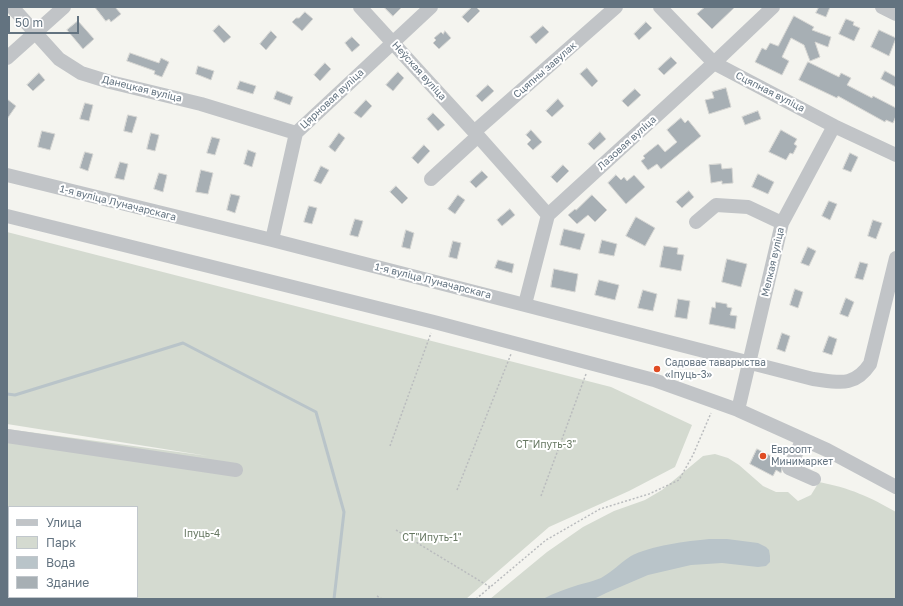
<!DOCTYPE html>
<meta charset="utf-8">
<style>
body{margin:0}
#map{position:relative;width:903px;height:606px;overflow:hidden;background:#f4f4ef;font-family:"Golos Text",sans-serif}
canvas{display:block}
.frame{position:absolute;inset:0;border:8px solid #637380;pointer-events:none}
.legend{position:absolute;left:8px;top:506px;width:130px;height:92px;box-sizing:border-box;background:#fff;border:1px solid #c1c7cc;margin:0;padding:5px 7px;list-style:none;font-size:12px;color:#637380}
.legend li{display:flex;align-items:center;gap:8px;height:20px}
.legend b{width:20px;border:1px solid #c1c7cc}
.scale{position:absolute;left:8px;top:16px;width:71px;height:18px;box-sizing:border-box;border:2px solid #637380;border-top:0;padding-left:5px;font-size:12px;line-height:14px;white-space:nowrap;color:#637380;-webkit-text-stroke:3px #fff;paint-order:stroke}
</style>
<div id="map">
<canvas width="903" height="606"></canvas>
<div class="frame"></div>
<ul class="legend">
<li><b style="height:5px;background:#c1c4c7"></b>Улица</li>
<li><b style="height:11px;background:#d4dad0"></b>Парк</li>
<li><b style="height:11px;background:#b9c4c9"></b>Вода</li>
<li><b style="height:11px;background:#a7afb4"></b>Здание</li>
</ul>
<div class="scale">50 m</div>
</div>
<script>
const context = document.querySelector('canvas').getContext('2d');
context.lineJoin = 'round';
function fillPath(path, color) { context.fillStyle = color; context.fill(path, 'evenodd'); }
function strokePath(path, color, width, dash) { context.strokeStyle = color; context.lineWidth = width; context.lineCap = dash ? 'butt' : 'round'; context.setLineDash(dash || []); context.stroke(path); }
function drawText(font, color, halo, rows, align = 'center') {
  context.font = font + ' "Golos Text",sans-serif'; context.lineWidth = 4; context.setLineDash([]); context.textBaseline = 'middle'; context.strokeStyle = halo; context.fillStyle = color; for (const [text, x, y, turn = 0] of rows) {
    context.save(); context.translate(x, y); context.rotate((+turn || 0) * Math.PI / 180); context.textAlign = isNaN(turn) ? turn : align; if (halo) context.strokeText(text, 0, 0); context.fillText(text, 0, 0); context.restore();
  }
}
const green = new Path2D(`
 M7 232 611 387 692 425 675 467 629 491 549 527 466 599H7V429L208 456 7 424ZM9 507H137V597H9Z
 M715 454 728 458 739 465 763 486 776 492H788L798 501 811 495 819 482C850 488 870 497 896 512V599H490L547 552 583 527 614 511 645 500 662 490 703 456Z`);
const water = new Path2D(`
 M709 539H727L758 543 766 547 769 550 770 556V562L766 566 758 567 722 563 691 565 648 575 606 593 594 599H543C554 593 566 589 578 585 585 583 594 581 601 578 612 572 620 563 631 556 649 546 688 541 709 539Z`);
const stream = new Path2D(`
 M7 394 15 395 183 343 316 412 344 512 334 599`);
const building = new Path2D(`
 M95 7H115L121 14 111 22 109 19 106 21Z
 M384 7H402L393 16Z
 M472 7H476L480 11 468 23 462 17Z
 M705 7H735L712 29 697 14Z
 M819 7H830L826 17 816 13Z
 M305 12 313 19 302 31 292 22 296 18H299Z
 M794 16 814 27 812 30 831 37 828 47 815 42 820 57 810 61 804 45 791 38 782 57 789 61 782 75 755 62 762 48 766 50 770 43 778 46Z
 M846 19 854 22 853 25 860 28 854 41 839 34Z
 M78 21 94 39 83 49 67 30Z
 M646 22 652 28 639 40 634 34Z
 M219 25 231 37 224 43 213 31Z
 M543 26 549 32 536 44 530 37Z
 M879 30 896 38 889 56 871 47Z
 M271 31 277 37 266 50 260 44Z
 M445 31 451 38 439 49 433 43 436 40 434 38 441 32 443 34Z
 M352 37 360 45 352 52 345 43Z
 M130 53 159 63 161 58 169 62 162 77 154 74 155 71 127 61Z
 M671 57 677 63 664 75 658 69Z
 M808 62 839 77 841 73 851 78 847 85 872 98 873 96 896 108V116L893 123 886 120 885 122 838 96 837 98 799 80Z
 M325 63 331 69 320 81 314 75Z
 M198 66 214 71 211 80 196 74Z
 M587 68 598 81 592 87 580 74Z
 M885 71 896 77V87L881 79Z
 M398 72 404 78 393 91 386 85Z
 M39 73 45 80 33 91 27 85Z
 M240 81 256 86 253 94 237 89Z
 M488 85 494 91 482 102 476 96Z
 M726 88 731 107 709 114 705 100 714 98 712 92Z
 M635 89 641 95 628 107 622 101Z
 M277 91 293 97 290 105 274 99Z
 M7 99 16 106 7 119Z
 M558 99 564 106 552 117 546 111Z
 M366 100 372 106 361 118 354 113Z
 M85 103 93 105 89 121 80 119Z
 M758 111 761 119 745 125 742 117Z
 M433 113 445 125 438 131 427 119Z
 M128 115 137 117 132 133 124 131Z
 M681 118 685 123 688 120 701 136 661 169 657 164 648 170 641 161 645 158 643 156 658 144 665 152 677 142 667 130Z
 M531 130 542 142 533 150 527 144 531 140 526 135Z
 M781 130 797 139 794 144 797 146 793 154 790 153 786 160 769 152Z
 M42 131 55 134 50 150 38 147Z
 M600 132 606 139 594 150 588 144Z
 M151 133 159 135 155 151 147 149Z
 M339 133 345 138 335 152 329 147Z
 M212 137 220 139 215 155 207 153Z
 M424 145 430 151 418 164 412 158Z
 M248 150 256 153 252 167 244 164Z
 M85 152 93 154 88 171 80 168Z
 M850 153 858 157 851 172 843 169Z
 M120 162 128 164 124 180 115 178Z
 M721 164 722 169 732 168 733 183 722 184V181L711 183 709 165Z
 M563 165 569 171 557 183 551 177Z
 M321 166 329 170 321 184 314 181Z
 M201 170 213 173 208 194 196 192Z
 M482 171 488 177 476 188 470 182Z
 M159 173 167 175 163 192 154 189Z
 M758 174 774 182 768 194 752 187Z
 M616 175 621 180 624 177 627 181 634 175 645 187 626 204 608 183Z
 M396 186 408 198 402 204 390 192Z
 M689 191 694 197 682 208 676 202Z
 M231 194 240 196 235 213 227 210Z
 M458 195 465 200 455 214 448 209Z
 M592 195 607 210 595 222 588 215 577 224 568 215 575 209 576 210Z
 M829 201 837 204 830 220 822 216Z
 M309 206 317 208 312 224 304 222Z
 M510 209 515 215 502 226 497 220Z
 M636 217 655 228 645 246 626 236Z
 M355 219 363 221 358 237 350 235Z
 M873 220 882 223 876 239 868 236Z
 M564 229 585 234 580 250 560 245Z
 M406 230 414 233 410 249 402 247Z
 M602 240 617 244 614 256 599 253Z
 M453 241 461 243 457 259 449 257Z
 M664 246 678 248 677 254 684 255 681 271 660 267Z
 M808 247 816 251 809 266 801 263Z
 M727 259 747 264 741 287 722 282Z
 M498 260 514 264 512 273 495 268Z
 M860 262 868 264 863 280 855 278Z
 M554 269 578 274 575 292 551 287Z
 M599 280 619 285 615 300 595 295Z
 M795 289 803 292 798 308 790 305Z
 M643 290 657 294 653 311 638 308Z
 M846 298 854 302 848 317 840 314Z
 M678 299 690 301 687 319 675 317Z
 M716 302 727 304V307L732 308 730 315 737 316 735 329 709 324 712 307 715 308Z
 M782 333 790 336 785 352 777 349Z
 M829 336 837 339 832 355 823 352Z
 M757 449 783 462 781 473 776 470 773 476 750 464Z`);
const path = new Path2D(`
 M390 446 431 333
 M457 490 511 354
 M541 496 586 374
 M396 530 490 587
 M377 596 382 599
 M476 599 546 540 600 509 649 494 679 480 693 455 711 413`);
const minor = new Path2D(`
 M12 7 59 59 81 73 110 82 201 104 296 133
 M360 7 478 136 548 215
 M660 7 714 63 834 126 896 155
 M882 7 896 14
 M7 58 64 7
 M474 132 616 7
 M7 175 272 240 813 379C838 382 854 388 870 364L896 258
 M431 179 478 136
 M7 216 434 322 654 380 738 410 827 450 896 487
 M696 222 716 205 748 207 782 223
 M272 240 296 133 431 7
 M525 304 548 215 714 63 773 7
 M738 410 782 223 834 126
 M7 436 236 470
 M803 439 789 468 814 479`);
const markers = [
 [657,369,4,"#e04c23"],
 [763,456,4,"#e04c23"]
];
const streetNames = [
 ["Сцяпны завулак",545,70,-41],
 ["Неўская вуліца",419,71,48],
 ["Данецкая вуліца",142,89,14],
 ["Сцяпная вуліца",770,92,27],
 ["Цярновая вуліца",332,99,-43],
 ["Лазовая вуліца",627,143,-42],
 ["1-я вуліца Луначарскага",118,203,14],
 ["Мелкая вуліца",773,262,-77],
 ["1-я вуліца Луначарскага",433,281,14]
];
const poiNames = [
 ["Садовае таварыства",665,363],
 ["«Іпуць-3»",665,375],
 ["Евроопт",771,450],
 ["Минимаркет",771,462]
];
const parkNames = [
 ["СТ\"Ипуть-3\"",546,445],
 ["Іпуць-4",202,534],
 ["СТ\"Ипуть-1\"",432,538]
];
fillPath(green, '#d4dad0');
fillPath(water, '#b9c4c9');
strokePath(stream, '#b9c4c9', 3);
fillPath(building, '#a7afb4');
strokePath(building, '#d5d5d2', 1);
strokePath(path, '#babcbe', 1.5, [2, 2]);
strokePath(minor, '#c1c4c7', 14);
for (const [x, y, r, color] of markers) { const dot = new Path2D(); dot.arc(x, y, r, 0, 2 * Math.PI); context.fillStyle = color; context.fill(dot); strokePath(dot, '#fff', 1.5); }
drawText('10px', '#637380', '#fff', streetNames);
drawText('10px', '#637380', '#fff', poiNames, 'left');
drawText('10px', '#667761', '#fff', parkNames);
</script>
